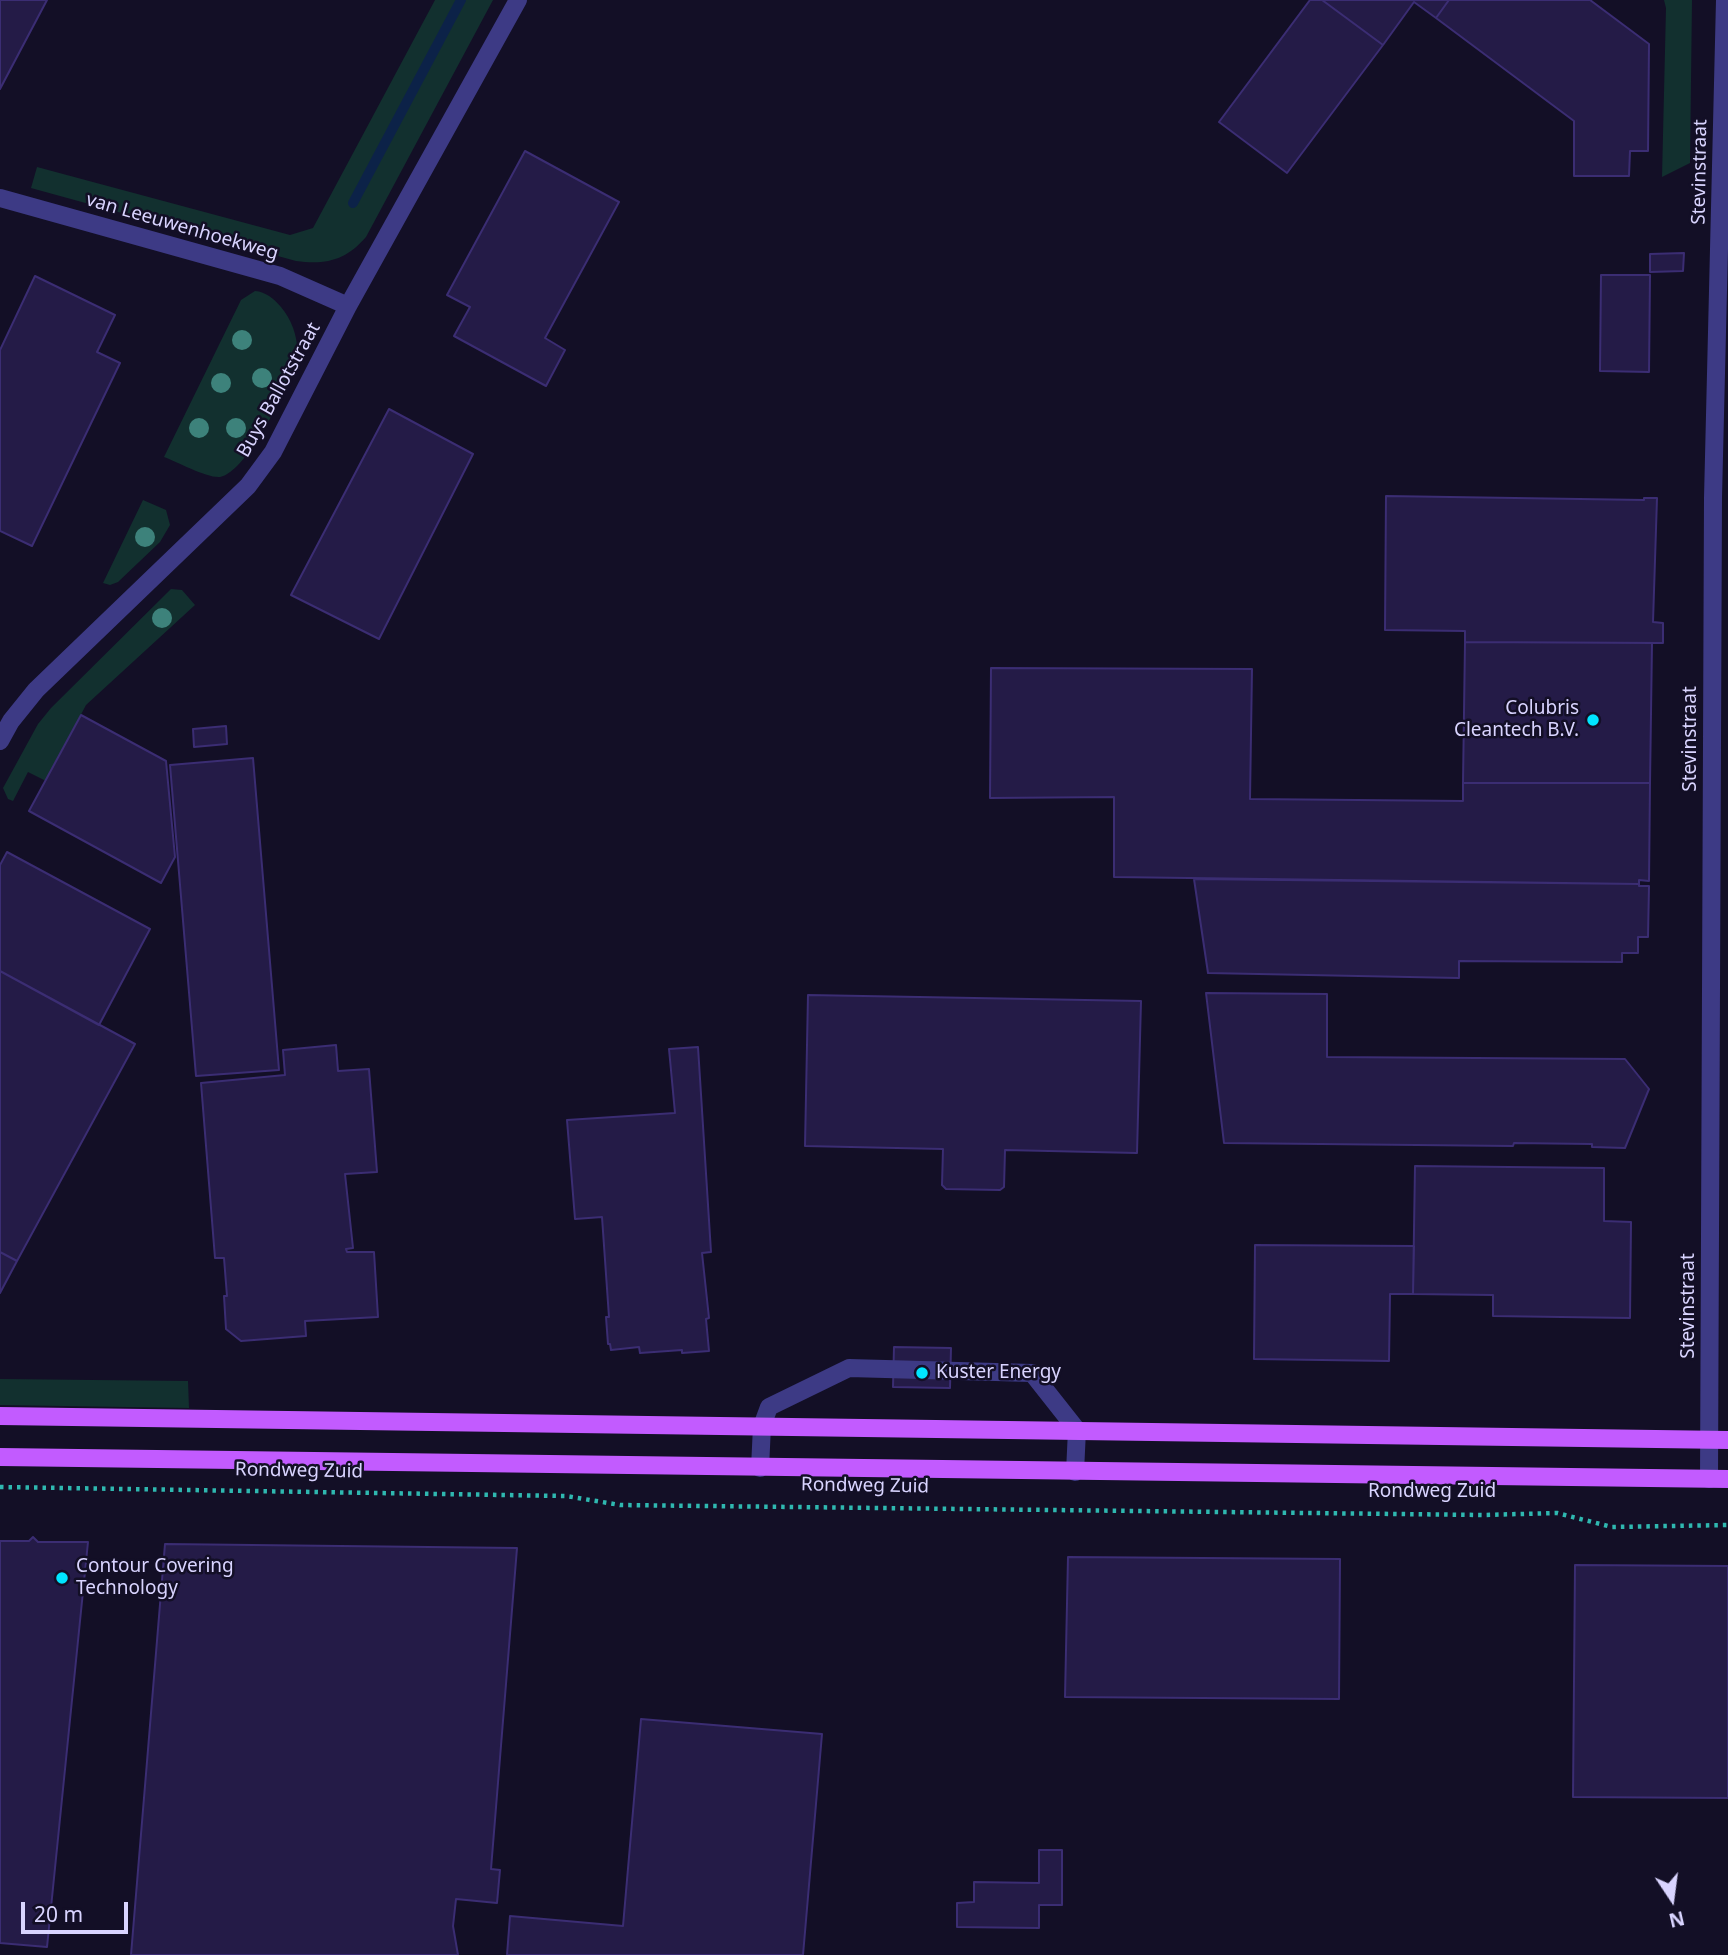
<!DOCTYPE html>
<style>
body{margin:0}
#map{position:relative;width:1728px;height:1955px;overflow:hidden;background:#130f26;font-family:"Noto Sans",sans-serif}
canvas{display:block}
.north{position:absolute;left:1637px;top:1864px;width:70px;height:70px;-webkit-text-stroke:5px #130f26;paint-order:stroke;rotate:167deg;font-size:19px;font-weight:700;line-height:28px;text-align:center;color:#d9d4ff}
.north::after{content:'';display:block;margin:auto;width:24px;height:32px;background:#d9d4ff;clip-path:polygon(50% 0,100% 100%,50% 72%,0 100%)}
.scale{position:absolute;left:21px;top:1902px;width:107px;height:32px;box-sizing:border-box;border:4px solid #d9d4ff;border-top:0;padding-left:9px;font-size:21px;line-height:24px;white-space:nowrap;color:#d9d4ff;-webkit-text-stroke:5px #130f26;paint-order:stroke}
</style>
<div id="map">
<canvas width="1728" height="1955"></canvas>
<div class="north">N</div>
<div class="scale">20 m</div>
</div>
<script>
const context = document.querySelector('canvas').getContext('2d');
context.lineJoin = 'round';
function fillPath(path, color) { context.fillStyle = color; context.fill(path, 'evenodd'); }
function strokePath(path, color, width, dash) { context.strokeStyle = color; context.lineWidth = width; context.lineCap = dash ? 'butt' : 'round'; context.setLineDash(dash || []); context.stroke(path); }
function drawText(font, color, halo, rows, align = 'center') {
  context.font = font + ' "Noto Sans",sans-serif'; context.lineWidth = 5; context.setLineDash([]); context.textBaseline = 'middle'; context.strokeStyle = halo; context.fillStyle = color; for (const [text, x, y, turn = 0] of rows) {
    context.save(); context.translate(x, y); context.rotate((+turn || 0) * Math.PI / 180); context.textAlign = isNaN(turn) ? turn : align; if (halo) context.strokeText(text, 0, 0); context.fillText(text, 0, 0); context.restore();
  }
}
const green = new Path2D(`
 M435 0H493L366 237C346 260 327 265 296 261L31 188 37 167 290 235 313 228Z
 M1664 0H1692L1690 163 1662 177 1666 8Z
 M255 291C266 292 273 298 281 307 291 319 298 336 297 352 295 378 247 473 220 477 206 478 178 462 164 457L241 300Z
 M143 500 166 510 170 525 160 542 118 582 110 585 103 583Z
 M171 589 182 590 195 605 86 705 46 781 28 772 13 801 8 799 3 788 38 724 51 708Z
 M0 1379 188 1381 189 1408 0 1405Z`);
const stream = new Path2D(`
 M353 203 461 0`);
const building = new Path2D(`
 M0 0H47L0 89Z
 M1310 0H1322L1383 45 1287 173 1219 122Z
 M1322 0H1449L1436 18 1414 2 1383 45Z
 M1449 0H1590L1649 44 1648 151H1630L1629 176H1574V121L1436 18Z
 M525 151 619 202 545 338 565 350 546 386 454 336 470 307 447 295Z
 M1684 253 1683 271 1650 272V254Z
 M1601 275H1650L1649 372 1600 371Z
 M35 276 115 315 97 352 120 363 32 546 0 531V350Z
 M389 409 473 454 379 639 291 595Z
 M1386 496 1644 500V498H1657L1653 622 1663 623V643L1465 642V631L1385 630Z
 M1465 642 1652 643 1650 783H1463Z
 M991 668 1252 669 1250 799 1463 801V783H1650L1649 881 1639 880V884L1114 877V797L990 798Z
 M81 715 166 761 175 857 161 883 29 811Z
 M226 726 227 744 194 747 193 729Z
 M253 758 279 1070 196 1076 170 765Z
 M7 852 150 929 99 1025 0 971V865Z
 M1194 879 1639 884V886H1649L1648 937H1638V953H1622V962L1459 961V978L1208 973Z
 M0 971 135 1044 17 1261 0 1252Z
 M1206 993 1327 994V1057L1625 1059 1649 1089 1625 1148 1592 1147V1144L1514 1143 1513 1146 1224 1143Z
 M808 995 1141 1001 1137 1153 1005 1150 1004 1187 1000 1190 946 1189 942 1185 943 1149 805 1146Z
 M336 1045 338 1071 369 1069 377 1172 345 1174 353 1248 346 1249 347 1252H374L378 1317 305 1321 306 1336 241 1341 226 1329 224 1296H227L224 1258H215L201 1083 285 1075 283 1050Z
 M698 1047 711 1252 702 1253 709 1318 706 1319 709 1351 682 1353V1350L640 1353 639 1347 611 1350 610 1344H608L606 1317H609L602 1217 575 1219 567 1120 675 1113 669 1049Z
 M1415 1166 1604 1168V1221L1631 1222 1630 1318 1493 1316V1295L1413 1294Z
 M1255 1245 1414 1246 1413 1294H1390L1389 1361 1254 1359Z
 M0 1252 17 1261 0 1293Z
 M894 1347 951 1348 950 1388 893 1387Z
 M33 1537 38 1542H88L47 1947 0 1943V1541H29Z
 M165 1544 517 1548 491 1869 500 1870 497 1903 456 1899 453 1926 458 1955H131Z
 M1068 1557 1340 1559 1339 1699 1065 1697Z
 M1575 1565 1728 1566V1798L1573 1797Z
 M641 1719 822 1734 803 1955H507L510 1916 623 1926Z
 M1039 1850H1062V1905H1039V1928L957 1927V1903L974 1902V1882L1039 1883Z`);
const path = new Path2D(`
 M0 1487 566 1496 620 1505 1482 1515 1557 1513 1612 1527 1728 1525`);
const service = new Path2D(`
 M760 1468 762 1426 769 1407 849 1368 1032 1373 1077 1430 1075 1472`);
const minor = new Path2D(`
 M0 198 280 276 348 306
 M0 741 11 721 36 690 248 486 273 452 348 306 518 0
 M1709 1479 1713 498 1725 0`);
const primary = new Path2D(`
 M0 1416 1728 1440
 M0 1457 1728 1479`);
const trees = [
 [242,340],
 [262,378],
 [221,383],
 [199,428],
 [236,428],
 [145,537],
 [162,618]
];
const markers = [
 [1593,720,7,"#00e5ff"],
 [922,1373,7,"#00e5ff"],
 [62,1578,7,"#00e5ff"]
];
const streetNames = [
 ["Stevinstraat",1700,172,-89],
 ["van Leeuwenhoekweg",182,227,16],
 ["Buys Ballotstraat",279,390,-61],
 ["Stevinstraat",1691,739,-90],
 ["Stevinstraat",1689,1306,-90],
 ["Rondweg Zuid",299,1471,1],
 ["Rondweg Zuid",865,1486,1],
 ["Rondweg Zuid",1432,1492]
];
const poiNames = [
 ["Colubris",1579,709,"right"],
 ["Cleantech B.V.",1579,731,"right"],
 ["Kuster Energy",936,1373],
 ["Contour Covering",76,1567],
 ["Technology",76,1589]
];
fillPath(green, '#12302f');
strokePath(stream, '#0c2248', 10);
fillPath(building, '#241b47');
strokePath(building, '#3b2d73', 2);
strokePath(path, '#2fb8b0', 4.5, [3.5, 5]);
strokePath(service, '#3d3a85', 18);
strokePath(minor, '#3d3a85', 18);
strokePath(primary, '#c25bff', 18);
context.fillStyle = '#3d827b';
for (const [x, y] of trees) { context.beginPath(); context.arc(x, y, 10, 0, 2 * Math.PI); context.fill(); }
for (const [x, y, r, color] of markers) { const dot = new Path2D(); dot.arc(x, y, r, 0, 2 * Math.PI); context.fillStyle = color; context.fill(dot); strokePath(dot, '#130f26', 2.5); }
drawText('19px', '#d9d4ff', '#130f26', streetNames);
drawText('19px', '#d9d4ff', '#130f26', poiNames, 'left');
</script>
